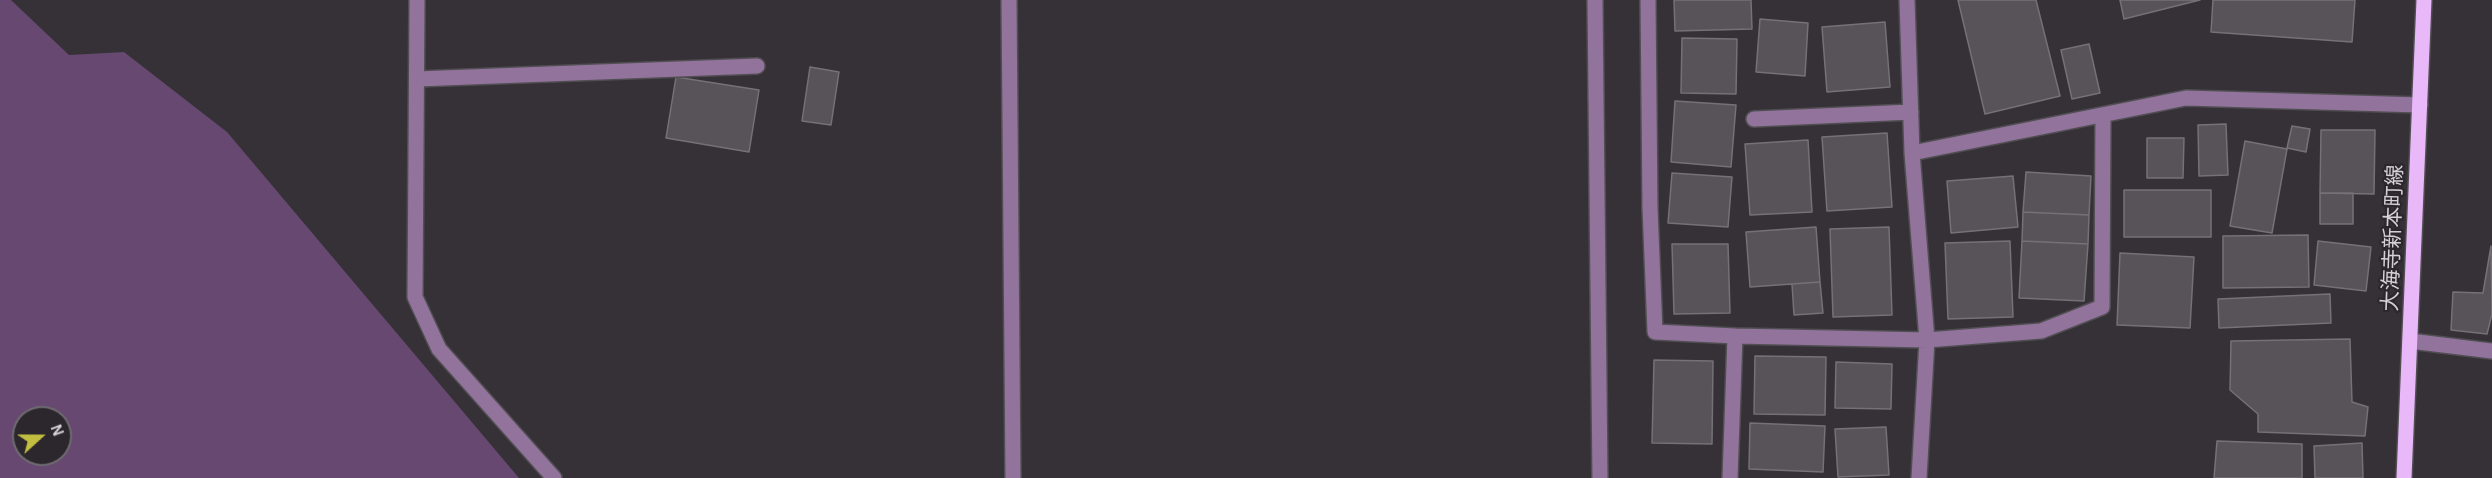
<!DOCTYPE html>
<meta charset="utf-8">
<style>
body{margin:0}
#map{position:relative;width:2492px;height:478px;overflow:hidden;background:#353137;font-family:"Alegreya Sans",sans-serif}
canvas{display:block}
.north{position:absolute;left:12px;top:406px;width:60px;height:60px;box-sizing:border-box;background:#2b272d;border:2px solid #6e6b70;border-radius:50%;rotate:69deg;font-size:16px;font-weight:700;line-height:24px;text-align:center;color:#d3d1d4}
.north::after{content:'';display:block;margin:auto;width:21px;height:27px;background:#c1be40;clip-path:polygon(50% 0,100% 100%,50% 72%,0 100%)}
</style>
<div id="map">
<canvas width="2492" height="478"></canvas>
<div class="north">N</div>
</div>
<script>
const context = document.querySelector('canvas').getContext('2d');
context.lineJoin = 'round';
function fillPath(path, color) { context.fillStyle = color; context.fill(path, 'evenodd'); }
function strokePath(path, color, width, dash) { context.strokeStyle = color; context.lineWidth = width; context.lineCap = dash ? 'butt' : 'round'; context.setLineDash(dash || []); context.stroke(path); }
function drawText(font, color, halo, rows, align = 'center') {
  context.font = font + ' "Alegreya Sans","Noto Sans JP",sans-serif'; context.lineWidth = 4.5; context.setLineDash([]); context.textBaseline = 'middle'; context.strokeStyle = halo; context.fillStyle = color; for (const [text, x, y, turn = 0] of rows) {
    context.save(); context.translate(x, y); context.rotate((+turn || 0) * Math.PI / 180); context.textAlign = isNaN(turn) ? turn : align; if (halo) context.strokeText(text, 0, 0); context.fillText(text, 0, 0); context.restore();
  }
}
const green = new Path2D(`
 M0 0H11L69 55 124 52 227 132 519 478H0ZM24 418H60V454H24Z`);
const building = new Path2D(`
 M1674 0H1751L1752 29 1675 31Z
 M1958 0H2036L2060 96 1985 114Z
 M2120 0H2200L2124 19Z
 M2213 0H2355L2352 42 2211 32Z
 M1760 19 1808 23 1805 76 1756 72Z
 M1885 22 1890 87 1827 92 1822 27Z
 M1682 38 1737 39 1736 94 1681 93Z
 M2089 44 2100 93 2072 99 2061 50Z
 M810 67 839 72 831 125 802 121Z
 M676 77 759 90 749 152 666 138Z
 M1675 101 1736 105 1731 167 1671 162Z
 M2226 124 2228 175 2199 176 2198 125Z
 M2292 126 2310 129 2306 152 2287 148Z
 M2321 130H2375L2374 194 2320 193Z
 M1887 133 1892 207 1827 211 1822 137Z
 M2147 138H2184L2183 178H2147Z
 M1808 140 1812 212 1750 215 1745 144Z
 M2245 141 2287 149 2272 233 2230 226Z
 M2026 172 2091 176 2089 215 2023 212Z
 M1672 173 1732 177 1728 227 1668 223Z
 M2013 176 2018 227 1951 233 1947 181Z
 M2124 190H2211V237H2124Z
 M2320 193H2353V224H2320Z
 M2023 212 2089 215 2088 244 2022 241Z
 M1816 227 1820 282 1750 287 1746 232Z
 M1889 227 1892 315 1833 317 1830 229Z
 M2308 235 2309 287 2223 288V236Z
 M2010 241 2013 317 1948 319 1945 243Z
 M2022 241 2088 244 2084 301 2019 298Z
 M2318 241 2371 247 2366 291 2314 285Z
 M1672 244H1728L1730 313 1674 314Z
 M2491 246 2492 314 2487 334 2451 330 2453 292 2483 293Z
 M2120 253 2194 257 2190 328 2117 325Z
 M1820 282 1823 313 1794 315 1792 284Z
 M2330 294 2331 323 2219 328 2218 299Z
 M2350 339 2352 402 2368 407 2365 436 2258 432V414L2230 390 2231 341Z
 M1755 356 1826 357 1825 415 1754 414Z
 M1654 360 1713 361 1712 444 1652 443Z
 M1836 362 1892 364 1891 409 1835 408Z
 M1750 423 1825 426 1823 472 1749 469Z
 M1886 427 1889 475 1838 477 1835 429Z
 M2217 441 2302 444V478H2214Z
 M2362 443 2363 478H2315L2314 446Z`);
const minor = new Path2D(`
 M417 0 415 297 439 349 554 478
 M1009 0 1013 478
 M1595 0 1600 478
 M1648 0 1650 208 1655 332 1735 336 1730 478
 M1907 0 1912 153 2186 98 2420 105
 M417 79 757 66
 M1754 119 1911 112
 M1912 153 1927 340 1919 478
 M1735 336 1927 340 2041 331 2102 307 2103 115
 M2410 341 2492 351`);
const major = new Path2D(`
 M2404 478 2424 0`);
const streetNames = [
 ["大海寺新本町線",2393,238,-88]
];
fillPath(green, '#664870');
fillPath(building, '#575359');
strokePath(building, '#757177', 1.5);
strokePath(minor, '#514e53', 18);
strokePath(major, '#514e53', 18);
strokePath(minor, '#91739b', 15);
strokePath(major, '#e9b8f9', 15);
drawText('21px', '#d3d1d4', '#2b272d', streetNames);
</script>
